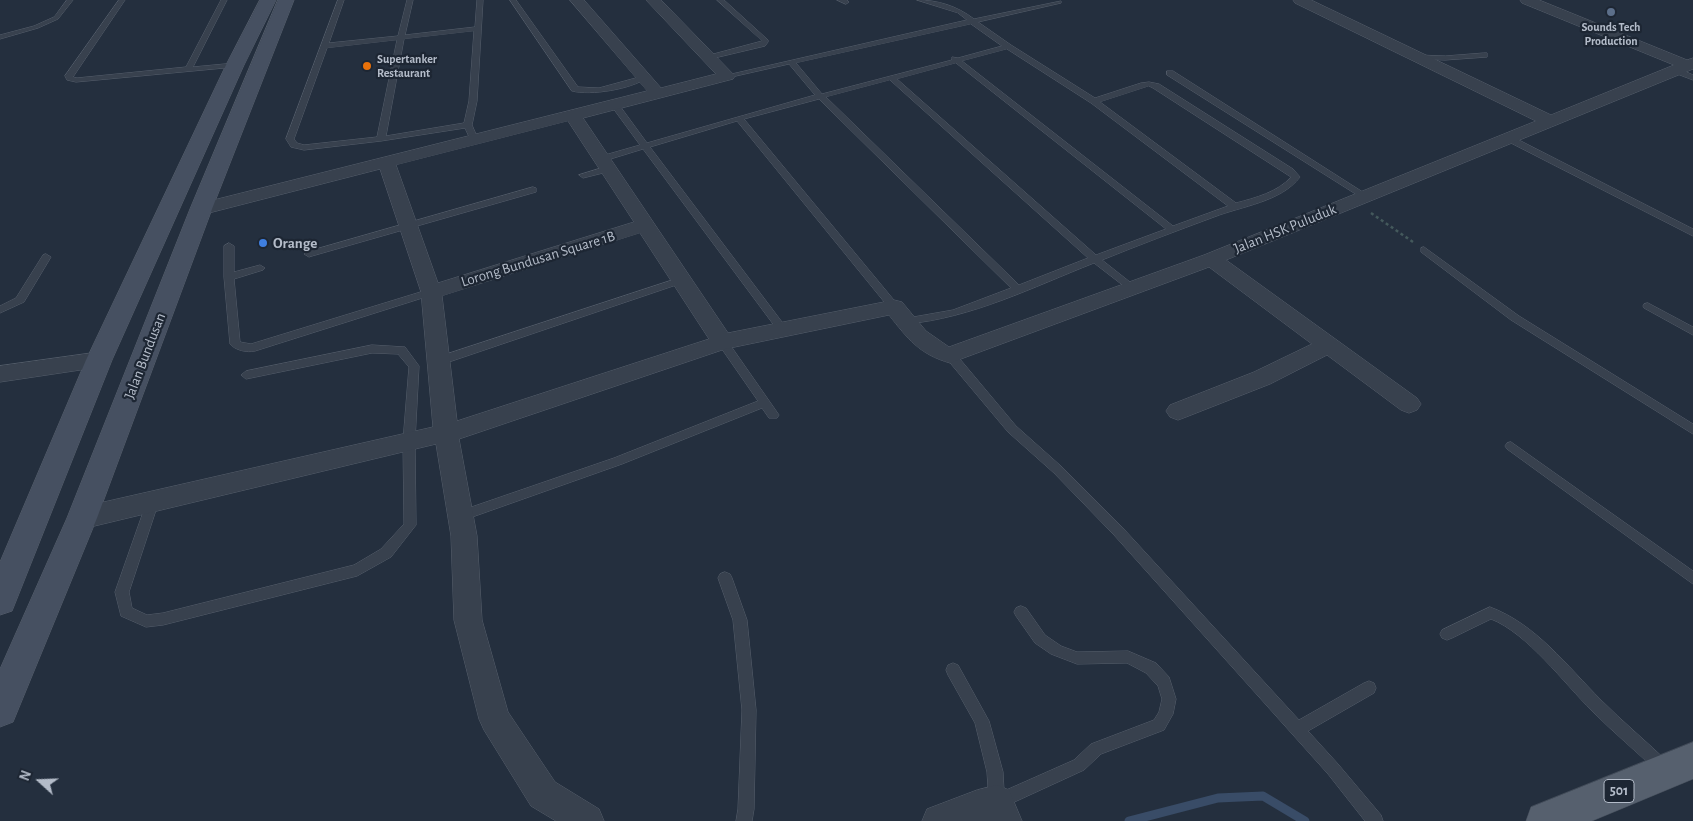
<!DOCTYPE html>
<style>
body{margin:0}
#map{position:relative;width:1693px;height:821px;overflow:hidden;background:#242f3e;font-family:"Alegreya Sans",sans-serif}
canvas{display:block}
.north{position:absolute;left:15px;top:756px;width:50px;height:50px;-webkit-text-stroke:4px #1d2633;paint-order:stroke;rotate:290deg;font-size:14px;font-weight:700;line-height:20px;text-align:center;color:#b4bcc9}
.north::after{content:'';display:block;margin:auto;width:18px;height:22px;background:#b4bcc9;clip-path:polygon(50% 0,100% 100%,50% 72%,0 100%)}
</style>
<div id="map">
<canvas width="1693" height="821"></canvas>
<div class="north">N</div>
</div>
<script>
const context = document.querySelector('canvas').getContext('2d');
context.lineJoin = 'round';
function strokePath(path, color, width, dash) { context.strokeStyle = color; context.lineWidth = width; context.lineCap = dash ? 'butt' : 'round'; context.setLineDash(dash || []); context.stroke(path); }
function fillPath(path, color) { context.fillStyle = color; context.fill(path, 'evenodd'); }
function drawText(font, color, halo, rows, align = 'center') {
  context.font = font + ' "Alegreya Sans",sans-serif'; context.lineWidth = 4.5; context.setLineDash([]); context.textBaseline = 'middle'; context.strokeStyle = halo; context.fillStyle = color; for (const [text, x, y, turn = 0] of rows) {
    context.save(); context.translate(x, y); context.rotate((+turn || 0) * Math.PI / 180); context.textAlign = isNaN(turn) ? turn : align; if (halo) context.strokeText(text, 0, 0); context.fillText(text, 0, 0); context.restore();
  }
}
const stream = new Path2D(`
 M1129 821 1218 798 1263 796 1305 821`);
const path = new Path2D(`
 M1371 213 1413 242`);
const lane = new Path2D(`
 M67 0H73L58 19 38 28 0 39V35L34 26 54 17Z
 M119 0H125L73 77 77 78 186 67 221 0H227L193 67 235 63 239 65 235 67 76 82 67 80 65 76Z
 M338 0H344L329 43 398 36 407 0H413L405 35 475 27 477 0H483L477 101 472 125 478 139 477 141H471L465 128 381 141 304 150 291 147 286 139ZM474 31 469 101 464 123 386 136 404 39ZM397 40 377 137 304 145 297 143 294 139 327 48Z
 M510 0H516L578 87 599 88 643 76 647 78C631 89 591 96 572 91Z
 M717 0H724L768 40V42L765 46 706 60V56L762 41Z
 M837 0H847L849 2 846 4Z
 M917 0C938 0 957 6 974 19L1061 1V3L978 22 1011 45 1095 98 1141 83 1149 82 1159 84 1293 169 1300 177C1281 202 1242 206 1214 217 1176 231 1139 245 1102 260L1135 286 1137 288 1135 290H1129L1094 263C1033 287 972 318 906 324L902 323 901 321 902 319 953 310 1011 288 819 99 744 119 898 305 899 307 898 309H890L737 121 650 147 788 330 787 332H779L643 149 604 161H598V157L640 145 610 104 617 102 647 143 815 95 789 64 727 78 723 76 967 20 958 13ZM971 24 1002 46 958 58 952 57V60L822 94 796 63ZM1007 49 1091 103 1228 206 1173 226 962 61ZM956 63 1166 229 1096 255 897 79ZM890 80 1088 258 1019 285 826 97ZM1149 86 1153 88 1291 177C1278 192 1255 198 1236 203L1100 102Z
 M1484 53H1487V57L1445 60 1418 59 1414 57 1418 55 1445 56Z
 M1672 68H1678L1693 75V80L1672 72Z
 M1167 71H1173L1369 196 1365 199 1362 198 1167 75Z
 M1505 136H1511L1693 229V236L1505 140Z
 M608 166 611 167V171L583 178 579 175Z
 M533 187 536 188V192L312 256 309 257 304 254 306 252Z
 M229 243 234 246V272L260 265 265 268 263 270 234 279 240 342 251 344 427 290H435L436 292 435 294 255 351C247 353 235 350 230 344L224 277V246Z
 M1424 247 1519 316 1693 424V434L1511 320 1421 252V248Z
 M46 254 51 257 24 302 0 313V306L16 298 43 255Z
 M682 277 687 280 685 282 443 364 439 365 434 361 435 358Z
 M1648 303 1693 327V335L1644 308 1643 306 1644 304Z
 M722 338 726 339 779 415 777 418H769L762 408 622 464 461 521 457 520 455 516 457 512 614 458 758 401 717 342Z
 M372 345 405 347 419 366 415 441 416 525 391 557 357 576 163 625 146 627 121 616 115 592 147 501 149 498 153 496 157 498 159 501 129 592 132 608 147 615 163 613 354 565 381 549 404 524 403 441 409 367 398 354 372 353 246 379 241 375 246 371Z
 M950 351 954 352 1016 426 1062 467 1122 527 1299 720 1364 683 1369 681 1374 683 1376 688 1374 693 1308 731 1338 764 1381 815 1383 821H1365L1328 774 1114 535 1054 473 1008 432 946 358 945 355Z
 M1511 442 1693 571V584L1507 449 1505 446 1507 443Z
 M725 572 730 574 732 578 747 620 756 710 754 809 752 821H736L738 809 742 710 733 620 718 578 720 574Z
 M1021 606 1026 608 1045 635 1061 646 1077 652 1128 651 1156 663 1169 677 1176 699 1173 714 1164 730 1101 754 1084 770 997 810 991 808 989 802 987 772 975 723 948 675 946 670 948 665 953 663 958 665 989 721 1003 772 1004 791 1074 760 1091 744 1154 720 1159 712 1162 699 1158 686 1146 673 1127 663 1077 664 1051 654 1035 643 1016 616 1014 612 1016 608Z
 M1490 607C1536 624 1567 666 1601 700 1623 722 1647 742 1669 763L1672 768 1669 773 1664 776 1659 773C1637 752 1613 732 1592 711 1564 683 1527 633 1491 619L1452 638 1447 640 1442 638 1440 634 1442 630Z`);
const street = new Path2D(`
 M570 0H584L661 88 716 74 646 0H661L735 76 733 79 583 118 728 333 894 300 902 302 926 331 949 347 1204 255 1536 121 1295 3 1293 0H1311L1551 115 1674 65 1522 3 1520 0H1539L1687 60 1693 58V69L1226 260 1417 398 1421 404 1417 410 1409 413 1401 410 1327 355 1270 384 1186 417 1178 420 1170 417 1166 411 1170 405 1254 372 1312 344 1209 267 950 363C919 354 908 339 889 315L725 349 459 439 477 536 482 620 508 712 555 782 599 809 604 821H556L531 806 484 730 479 719 454 620 451 536 436 444 82 529 73 526 69 518 73 510 82 507 433 427 421 292 380 169 201 215 194 213 192 209 194 205 647 91ZM568 121 634 222 438 283 396 165ZM640 233 709 339 457 421 442 296Z
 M99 352 107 354 110 360 107 366 0 382V366Z
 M997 785 1009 790 1022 821H922L927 809 977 790Z`);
const secondary = new Path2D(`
 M260 0H276L244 65 112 360 16 601 12 611 0 615V562L86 360 226 65Z
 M278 0H294L212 209 97 518 13 722 0 727V669L67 518 190 209Z`);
const primary = new Path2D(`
 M1693 742V779L1592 821H1526L1531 807Z`);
const markers = [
 [1611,12,5,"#5c6f8a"],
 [367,66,5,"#e8710a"],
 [263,243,5,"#3f7fe0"]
];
const farPoinames = [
 ["Sounds Tech",1611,27],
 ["Production",1611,41],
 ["Supertanker",377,59,"left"],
 ["Restaurant",377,73,"left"]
];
const shields = [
 [1619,791,30]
];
const shieldNames = [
 ["501",1619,791]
];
const streetNames = [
 ["Jalan HSK Puluduk",1285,229,-22],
 ["Lorong Bundusan Square 1B",538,259,-17],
 ["Jalan Bundusan",145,356,-69]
];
const poiNames = [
 ["Orange",273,243]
];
strokePath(stream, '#394c67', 9);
strokePath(lane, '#565f6c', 1);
strokePath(street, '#565f6c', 1);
strokePath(secondary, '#565f6c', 1);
strokePath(primary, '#414a57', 1);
strokePath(path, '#44595c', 2.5, [3, 3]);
fillPath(lane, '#38414e');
fillPath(street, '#38414e');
fillPath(secondary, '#465061');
fillPath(primary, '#56606e');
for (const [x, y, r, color] of markers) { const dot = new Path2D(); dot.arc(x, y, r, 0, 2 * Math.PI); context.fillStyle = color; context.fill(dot); strokePath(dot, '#1d2633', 2); }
drawText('bold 12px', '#b4bcc9', '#1d2633', farPoinames);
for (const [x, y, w] of shields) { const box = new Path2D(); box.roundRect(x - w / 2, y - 11.5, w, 23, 4); context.fillStyle = '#1d2633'; context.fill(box); strokePath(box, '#b4bcc9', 1); }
drawText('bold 14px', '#b4bcc9', null, shieldNames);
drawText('15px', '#b4bcc9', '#1d2633', streetNames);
drawText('bold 15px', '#b4bcc9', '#1d2633', poiNames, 'left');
</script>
